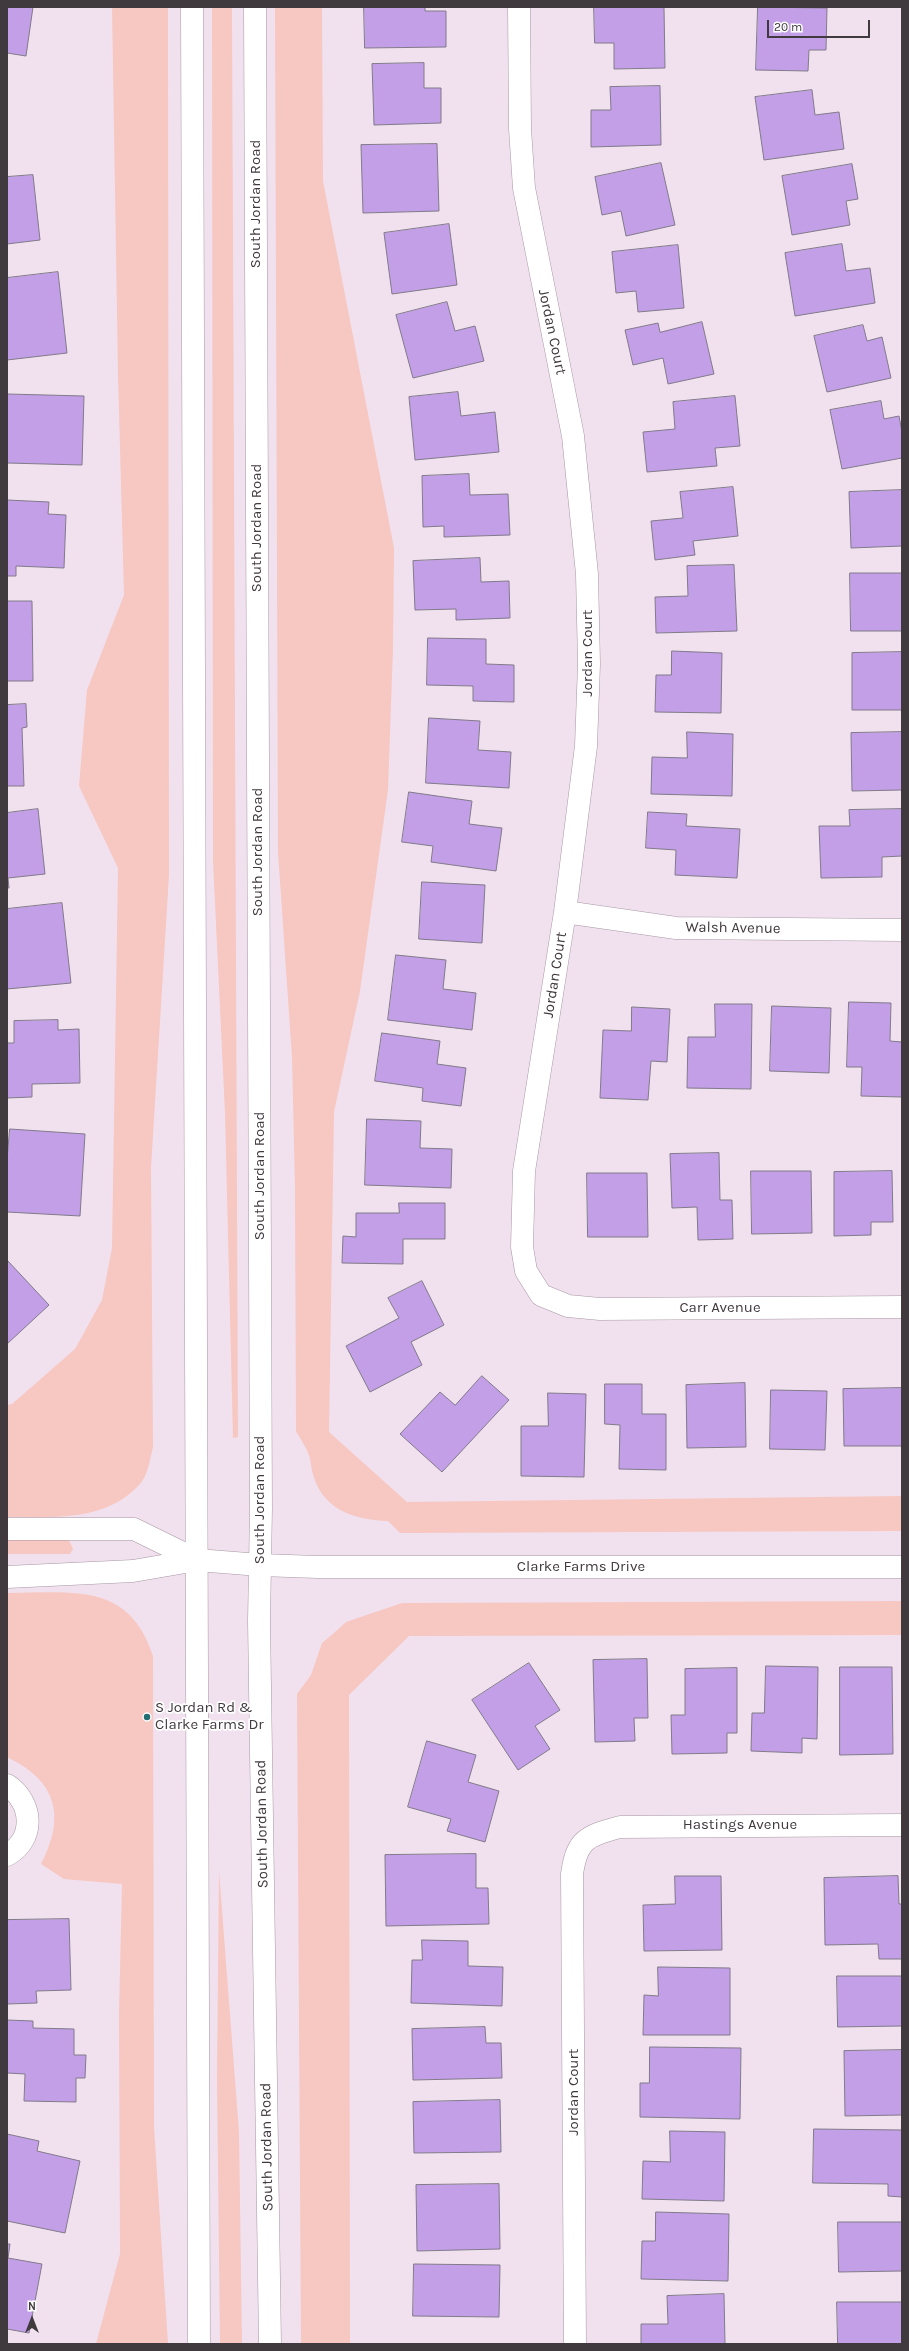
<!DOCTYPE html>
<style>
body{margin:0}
#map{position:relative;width:909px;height:2351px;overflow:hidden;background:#f1e1ee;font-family:Karla,sans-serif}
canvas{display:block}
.frame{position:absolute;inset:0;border:8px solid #40393e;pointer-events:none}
.north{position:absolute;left:12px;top:2299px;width:40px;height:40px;-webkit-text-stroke:3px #fff;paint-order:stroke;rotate:0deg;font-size:11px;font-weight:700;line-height:16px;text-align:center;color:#40393e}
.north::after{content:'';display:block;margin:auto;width:14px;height:18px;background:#40393e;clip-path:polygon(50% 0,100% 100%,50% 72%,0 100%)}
.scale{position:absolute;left:767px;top:20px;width:103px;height:18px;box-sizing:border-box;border:2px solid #40393e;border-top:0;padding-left:5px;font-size:12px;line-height:14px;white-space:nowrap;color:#40393e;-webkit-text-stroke:3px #fff;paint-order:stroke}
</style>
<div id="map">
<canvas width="909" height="2351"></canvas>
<div class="frame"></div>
<div class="north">N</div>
<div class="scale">20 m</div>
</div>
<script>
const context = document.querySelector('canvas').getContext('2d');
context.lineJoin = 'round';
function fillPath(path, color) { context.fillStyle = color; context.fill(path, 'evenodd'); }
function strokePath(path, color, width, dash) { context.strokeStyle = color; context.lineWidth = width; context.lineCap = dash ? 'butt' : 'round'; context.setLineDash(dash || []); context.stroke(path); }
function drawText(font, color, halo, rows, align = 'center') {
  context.font = font + ' Karla,sans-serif'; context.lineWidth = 3.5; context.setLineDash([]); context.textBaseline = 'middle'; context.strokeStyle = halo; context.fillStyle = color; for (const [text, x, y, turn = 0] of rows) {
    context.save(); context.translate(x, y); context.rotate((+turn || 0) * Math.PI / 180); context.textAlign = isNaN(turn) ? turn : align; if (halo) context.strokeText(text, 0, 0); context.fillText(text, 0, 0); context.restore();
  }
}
const green = new Path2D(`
 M112 7H168L169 875 151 1168 153 1447C150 1459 148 1475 140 1484 106 1522 53 1517 7 1517V1405L12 1404 75 1349 102 1300 112 1248 118 868 79 786 87 690 124 595 118 374Z
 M212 7H232L238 1437 233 1438 225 1113 213 861Z
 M275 7H322L323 181 394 548 393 648 388 790 360 991 334 1112 329 1432 407 1502 902 1496V1531L400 1533 388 1521C353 1520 321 1509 312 1471 311 1467 311 1462 310 1459 308 1449 300 1439 296 1431L295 1188 292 1057 278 852Z
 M7 1540H69L73 1549 70 1554H7Z
 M7 1593C71 1593 129 1581 153 1656L154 2127 168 2344H96L120 2254 119 2013 122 1884 64 1879 41 1864C66 1816 57 1781 7 1757Z
 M902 1601V1635L409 1636 349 1695 350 2344H301L297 1694 311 1675 322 1643 334 1633 346 1622 402 1603Z
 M219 1871 239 2132 242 2344H220L217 2077Z`);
const building = new Path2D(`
 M7 7H33L26 56 7 53Z
 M364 7H425V11H446V47L365 48Z
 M594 7H664L665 68 614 69V43H595Z
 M758 7 827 8 826 50H809L808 71 756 70Z
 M424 63V88H441V123L374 125 372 64Z
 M660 86 661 145 591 147V110H611L610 87Z
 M812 90 815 115 839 112 844 149 764 160 755 97Z
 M437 144 439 211 363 213 361 145Z
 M661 163 675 225 626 236 621 211 602 215 595 177Z
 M852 164 858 199 846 201 850 225 792 235 782 176Z
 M33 175 40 240 7 244V177Z
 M449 224 457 285 392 294 384 233Z
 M842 244 846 271 870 268 875 303 795 316 785 253Z
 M678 245 684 308 638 312 636 291 616 293 612 252Z
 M58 272 67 353 7 360V278Z
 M447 302 455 331 475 326 484 361 413 378 396 315Z
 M702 322 714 374 668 384 663 358 633 365 625 330 658 323 660 332Z
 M863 325 867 341 882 337 891 378 827 392 814 336Z
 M458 392 461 416 495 412 499 452 415 460 409 397Z
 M7 394 84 396 82 465 7 463Z
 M735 396 740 446 715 448 717 466 647 472 643 432 675 429 673 402Z
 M881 401 884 419 899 416 902 432V458L842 469 830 410Z
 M469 474 470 495 508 494 510 535 444 537V526L423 527 422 476Z
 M733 487 738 536 693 541 695 555 655 560 651 521 683 518 680 492Z
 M902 490V546L851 548 849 492Z
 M7 500 49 502 48 514 66 515 64 568 16 566V576H7Z
 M480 558 481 582 509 581 510 618 456 620V609L415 610 413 561Z
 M734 565 737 631 656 633 655 597 688 596 687 566Z
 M850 573H902V631H851Z
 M7 601H32L33 681H7Z
 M428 638 486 639V664L514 665V702L473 701V686L427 685Z
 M672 651 722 653 721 713 655 712 656 675H671Z
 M902 652V710H852V653Z
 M26 704 27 727 22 728 24 786H7V705Z
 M429 718 480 721 478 750 511 752 509 788 426 783Z
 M687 732 733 734 732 796 651 794 652 757 687 758Z
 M902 732V790L852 791 851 733Z
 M409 792 472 801 469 824 502 828 496 871 431 862 433 846 402 842Z
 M38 809 45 874 8 878 9 888H7V813Z
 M902 809V856L882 857V877L821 878 819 826H850L849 810Z
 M648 812 687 814 686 826 740 829 737 878 675 875 676 850 646 848Z
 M422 882 485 885 482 943 419 939Z
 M62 903 71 983 7 989V909Z
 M396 955 446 960 443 989 476 993 472 1030 388 1020Z
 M849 1002 891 1003 890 1041 902 1042V1097L861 1096 862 1067H847Z
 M715 1004H752L751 1089 687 1088 688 1037H715Z
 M772 1006 831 1008 829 1073 770 1071Z
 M632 1007 670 1009 667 1062 651 1061 648 1100 600 1098 603 1030 631 1031Z
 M58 1020V1030L79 1029 80 1083 32 1084V1097L7 1098V1043H14V1021Z
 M382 1033 440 1041 437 1064 466 1068 461 1106 422 1101 423 1088 375 1081Z
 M367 1119 421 1121 420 1148 452 1149 451 1188 365 1185Z
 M10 1129 85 1134 80 1216 7 1212V1160Z
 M719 1153 720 1200H732L733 1239 698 1240 697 1207 672 1208 670 1154Z
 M751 1171H811L812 1233 752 1234Z
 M892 1171 893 1222H871V1235L834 1236V1172Z
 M587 1173H647L648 1237H588Z
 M399 1203H445V1239H403V1264L342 1263 343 1236 356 1237V1213H399Z
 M7 1260 49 1305 7 1344Z
 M422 1281 444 1325 411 1342 422 1365 370 1392 346 1346 399 1318 388 1298Z
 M482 1376 509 1400 442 1472 400 1434 440 1392 455 1405Z
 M745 1383 746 1447 687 1448 686 1385Z
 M605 1384H642V1414H666V1470L619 1469 620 1425 605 1424Z
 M902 1388V1446H844L843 1389Z
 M771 1390 827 1391 825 1450 770 1449Z
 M548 1393 586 1394 584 1477 521 1476V1426H548Z
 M647 1659 648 1718H634L635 1741 595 1742 593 1660Z
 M529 1663 560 1710 535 1726 550 1749 518 1770 472 1700Z
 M766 1666 818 1667 817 1739 802 1738V1753L751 1751 752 1713H764Z
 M840 1667H892L893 1754 840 1755Z
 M737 1668V1733H727V1753L672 1754 671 1715H685V1669Z
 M427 1741 476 1755 468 1782 499 1791 485 1842 447 1831 451 1819 408 1807Z
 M476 1854V1888H488L489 1924 386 1926 385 1855Z
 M675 1876H721L722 1950 644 1951 643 1905 675 1904Z
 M898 1876 899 1904H902V1959H879L878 1944 825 1945 824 1878Z
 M69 1919 71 1990 36 1991 37 2003 7 2004V1920Z
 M422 1940 468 1941V1966L503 1967 502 2006 411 2003 412 1960H422Z
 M658 1967 730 1968V2035H643L644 1995 658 1996Z
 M837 1976H902V2026L838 2027Z
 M7 2020 33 2021V2028L74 2029V2055H86L85 2078H76V2102L24 2101 25 2074 7 2073Z
 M485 2027 486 2043H501L502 2078 413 2080 412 2029Z
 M650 2047 741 2048 740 2119 640 2117V2083H649Z
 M902 2050V2115L845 2116 844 2051Z
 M500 2100 501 2152 414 2153 413 2102Z
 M814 2129 902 2130V2197L888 2196V2184L813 2183Z
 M670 2131 725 2132 724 2201 642 2199 643 2161 670 2162Z
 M7 2134 39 2141 37 2151 80 2161 65 2233 7 2221Z
 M499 2184 500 2249 417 2251 416 2185Z
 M656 2212 729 2214 728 2281 641 2279 642 2241H655Z
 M838 2222H902V2271L839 2272Z
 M7 2244H10L8 2258 42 2264 29 2333 7 2329Z
 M414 2264 500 2265 499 2317 413 2316Z
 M724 2294 725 2344H641V2324H668L667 2296Z
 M837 2302H902V2344H838Z`);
const minor = new Path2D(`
 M519 7 520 129 524 188 573 436 587 574 589 664 586 746 565 912 524 1171 522 1247 526 1271 541 1295 568 1306 600 1309 902 1307
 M565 912 676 928 902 930
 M7 1529H134L197 1560
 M7 1577 133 1571 197 1560 260 1565 318 1567H902
 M7 1785C33 1802 36 1839 7 1855
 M575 2344 572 1874C577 1839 587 1836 620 1827L902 1825`);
const major = new Path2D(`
 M192 7 199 2344
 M255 7 261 1508 259 1621 270 2344`);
const markers = [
 [147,1717,4,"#216d72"]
];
const streetNames = [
 ["South Jordan Road",256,204,-90],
 ["Jordan Court",552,332,78],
 ["South Jordan Road",257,528,-90],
 ["Jordan Court",588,653,-90],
 ["South Jordan Road",258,852,-90],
 ["Walsh Avenue",733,928,1],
 ["Jordan Court",555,975,-81],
 ["South Jordan Road",260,1176,-90],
 ["Carr Avenue",720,1308],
 ["South Jordan Road",260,1500,-90],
 ["Clarke Farms Drive",581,1567],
 ["South Jordan Road",262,1824,-91],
 ["Hastings Avenue",740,1825],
 ["Jordan Court",574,2092,-90],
 ["South Jordan Road",267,2147,-91]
];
const poiNames = [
 ["S Jordan Rd &",155,1708],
 ["Clarke Farms Dr",155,1725]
];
fillPath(green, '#f7c7c1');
fillPath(building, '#c29fe6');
strokePath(building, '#817a8a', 1);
strokePath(minor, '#a798a4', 23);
strokePath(major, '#a798a4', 23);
strokePath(minor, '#fff', 22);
strokePath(major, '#fff', 22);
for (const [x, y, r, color] of markers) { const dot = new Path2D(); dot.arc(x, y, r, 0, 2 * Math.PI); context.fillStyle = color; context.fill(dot); strokePath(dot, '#fff', 1.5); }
drawText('15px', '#40393e', '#fff', streetNames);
drawText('15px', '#40393e', '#fff', poiNames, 'left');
</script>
